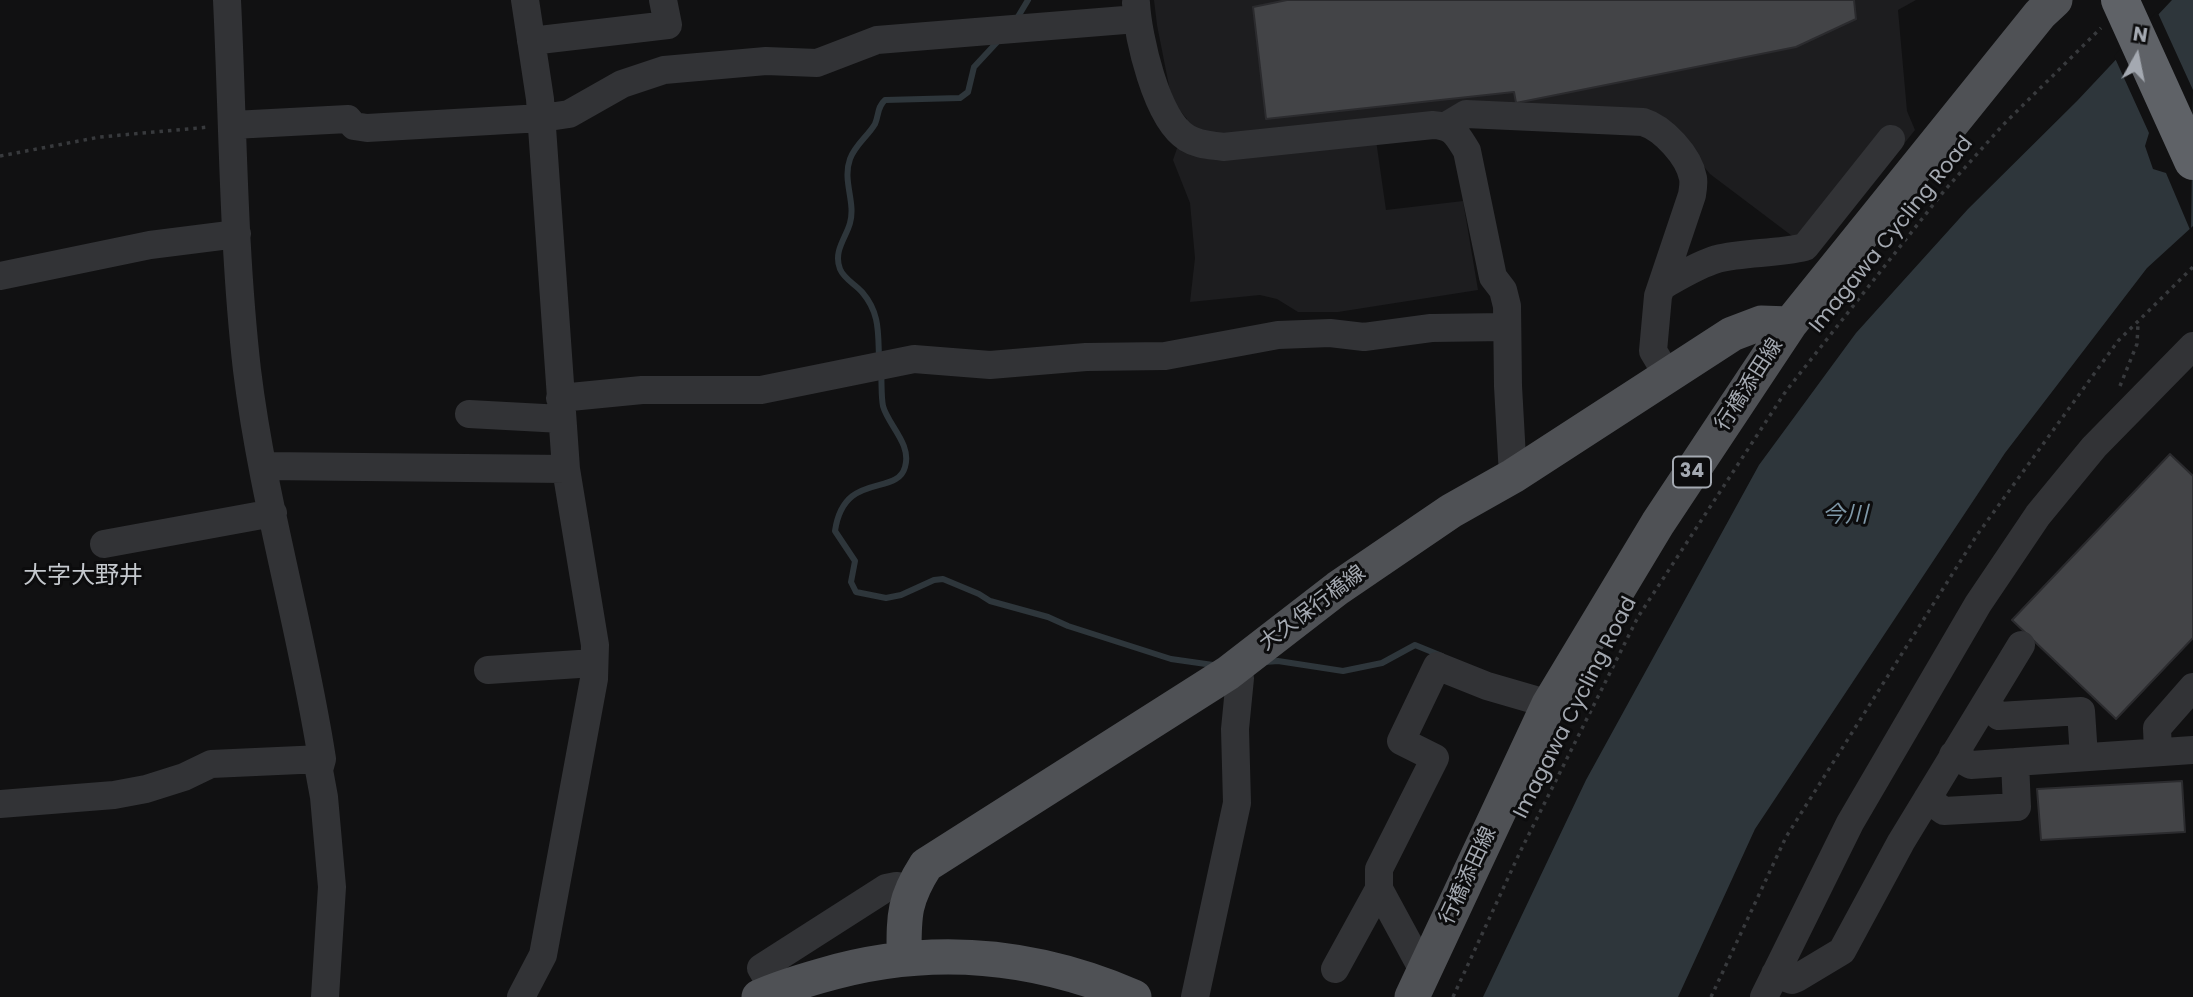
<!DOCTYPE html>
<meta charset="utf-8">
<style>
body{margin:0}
#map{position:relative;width:2193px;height:997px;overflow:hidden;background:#111112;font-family:Poppins,sans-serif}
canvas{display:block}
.north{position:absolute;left:2102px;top:21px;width:70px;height:70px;-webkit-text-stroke:5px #0c0c0d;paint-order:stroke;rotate:9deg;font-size:19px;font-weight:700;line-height:28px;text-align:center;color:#a4a9b1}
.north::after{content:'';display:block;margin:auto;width:24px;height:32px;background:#a4a9b1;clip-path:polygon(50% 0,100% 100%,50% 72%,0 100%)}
</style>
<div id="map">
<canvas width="2193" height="997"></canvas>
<div class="north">N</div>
</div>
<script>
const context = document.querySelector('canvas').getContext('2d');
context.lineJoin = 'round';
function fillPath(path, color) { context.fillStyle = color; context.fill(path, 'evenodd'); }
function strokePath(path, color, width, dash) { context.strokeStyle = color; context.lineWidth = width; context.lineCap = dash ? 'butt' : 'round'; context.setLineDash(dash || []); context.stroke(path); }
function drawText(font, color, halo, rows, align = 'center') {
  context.font = font + ' Poppins,"Noto Sans JP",sans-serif'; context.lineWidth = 6; context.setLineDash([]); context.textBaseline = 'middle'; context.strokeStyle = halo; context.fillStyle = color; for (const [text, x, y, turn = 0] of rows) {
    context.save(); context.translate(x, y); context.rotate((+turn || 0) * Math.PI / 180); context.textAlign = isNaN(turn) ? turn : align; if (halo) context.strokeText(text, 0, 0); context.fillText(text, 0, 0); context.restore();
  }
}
const built = new Path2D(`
 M1154 0H1916L1898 10 1907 111 1915 130 1816 254 1710 174 1671 127 1632 108 1376 140 1386 210 1463 201 1478 290 1338 312H1298L1277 299 1260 295 1190 302 1195 258 1190 203 1173 160 1187 119 1172 101 1157 25Z`);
const water = new Path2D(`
 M2172 0H2193V226L2147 268 2005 453 1755 829 1678 997H1483L1586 780 1759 465 1856 333 1968 209 2077 101Z`);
const pier = new Path2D(`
 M2157 11 2193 90 2191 232 2166 173 2153 169 2145 146 2149 133 2114 56Z`);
const stream = new Path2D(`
 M1016 20 1028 0
 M879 358C878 332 880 313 862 292 855 284 844 279 840 269 833 251 846 238 850 223 856 202 842 181 850 159 855 145 868 136 875 124 879 115 877 107 885 100L960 98 968 92 974 67 1000 39
 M881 373C882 383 881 396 883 406 888 425 912 444 905 467 897 497 844 470 835 531L855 561 851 582 856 592 886 598 901 595 934 580 943 579 979 594 990 601 1048 617 1068 626 1171 659 1213 665
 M1265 662 1278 661 1343 671 1382 663 1415 645 1442 656`);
const building = new Path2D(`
 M1854 0 1856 19 1796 47 1516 103 1514 92 1266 119 1253 7 1287 0Z
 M2170 454 2193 476V638L2116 719 2012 620Z
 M2182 781 2185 832 2041 840 2037 789Z`);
const path = new Path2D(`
 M0 156 100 137 209 127
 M2120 386 2137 344 2138 324
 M1453 997 1520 852 1638 617 1786 391 1944 191 2003 125 2101 28
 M1711 997 1786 837 1977 535 2118 341 2193 267`);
const minor = new Path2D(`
 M227 0C233 123 233 247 247 370 263 501 302 629 322 759L319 770 324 797 332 887 325 997
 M1136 3C1138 37 1156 119 1187 138 1198 145 1210 145 1223 147L1433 125C1454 126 1457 135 1467 151L1493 277 1503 290 1507 306 1508 386 1513 476
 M531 41 668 25 663 0
 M233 125 348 119 354 126 367 128 542 118 569 114 622 84 664 70 766 61 817 63 877 40 1137 19
 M1446 126 1466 114 1643 122C1663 128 1689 156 1693 178 1694 183 1693 189 1692 195L1658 296 1653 351 1668 376
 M0 276 150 245 237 234
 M1662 286C1680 276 1697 265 1717 259 1743 252 1776 254 1805 247L1891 139
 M560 398 642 390H761L914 359 990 365 1086 357 1165 356 1278 335 1330 333 1364 337 1431 328 1506 327
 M469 414 562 419
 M264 466 566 469
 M104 544 273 513
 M488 670 594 663
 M1985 704 1999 716 2081 711 2084 757
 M2158 752 2157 728 2193 687
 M1953 755 1971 765 2193 750
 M1927 799 1944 811 2017 807 2015 762
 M0 804 114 795 146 789 184 777 211 764 322 759
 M1335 969 1379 889
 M1424 972 1379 889V869L1435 758 1401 741 1437 666 1487 686 1549 704
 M1775 974 1792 980 1797 978 1842 951 1901 842 2021 645
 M774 990 761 968 886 888 896 886 911 888
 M521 997 543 955 594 679 595 645 566 469 540 99 525 0
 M1195 997 1237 803 1235 729 1240 678 1228 673
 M1764 997 1850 823 1978 604 2038 515 2094 447 2193 346`);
const major = new Path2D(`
 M904 958C904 916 903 901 926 865L1228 673 1338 588 1451 511 1513 476 1732 334 1761 323 1790 324
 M759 997C779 988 799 982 820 976 927 944 1032 953 1134 997
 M1412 997 1549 704 1658 523 1790 324 2040 14 2055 0`);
const highway = new Path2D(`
 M2120 0 2193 161`);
const shields = [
 [1692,472,38]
];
const shieldNames = [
 ["34",1692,472]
];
const streetNames = [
 ["Imagawa Cycling Road",1892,235,-51],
 ["行橋添田線",1750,385,-57],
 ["大久保行橋線",1313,609,-37],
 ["Imagawa Cycling Road",1576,708,-63],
 ["行橋添田線",1469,876,-65]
];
const waterNames = [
 ["今川",1845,516]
];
const quarterNames = [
 ["大字大野井",83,577]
];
fillPath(built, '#1d1d1f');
fillPath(water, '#2e363b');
fillPath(pier, '#111112');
strokePath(stream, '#2e363b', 6);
fillPath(building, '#434447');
strokePath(building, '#2b2b2e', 2);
strokePath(path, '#383a3d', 3.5, [3.5, 5]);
strokePath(minor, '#323336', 28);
strokePath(major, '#4f5155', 35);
strokePath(highway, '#5f6267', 38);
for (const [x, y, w] of shields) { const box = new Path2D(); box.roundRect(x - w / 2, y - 15.5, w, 31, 5); context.fillStyle = '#0c0c0d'; context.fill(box); strokePath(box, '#a4a9b1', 2); }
drawText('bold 19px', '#a4a9b1', null, shieldNames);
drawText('21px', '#a4a9b1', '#0c0c0d', streetNames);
drawText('italic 23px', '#7f98a8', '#0c0c0d', waterNames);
drawText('24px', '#c4c8cd', '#0c0c0d', quarterNames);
</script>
